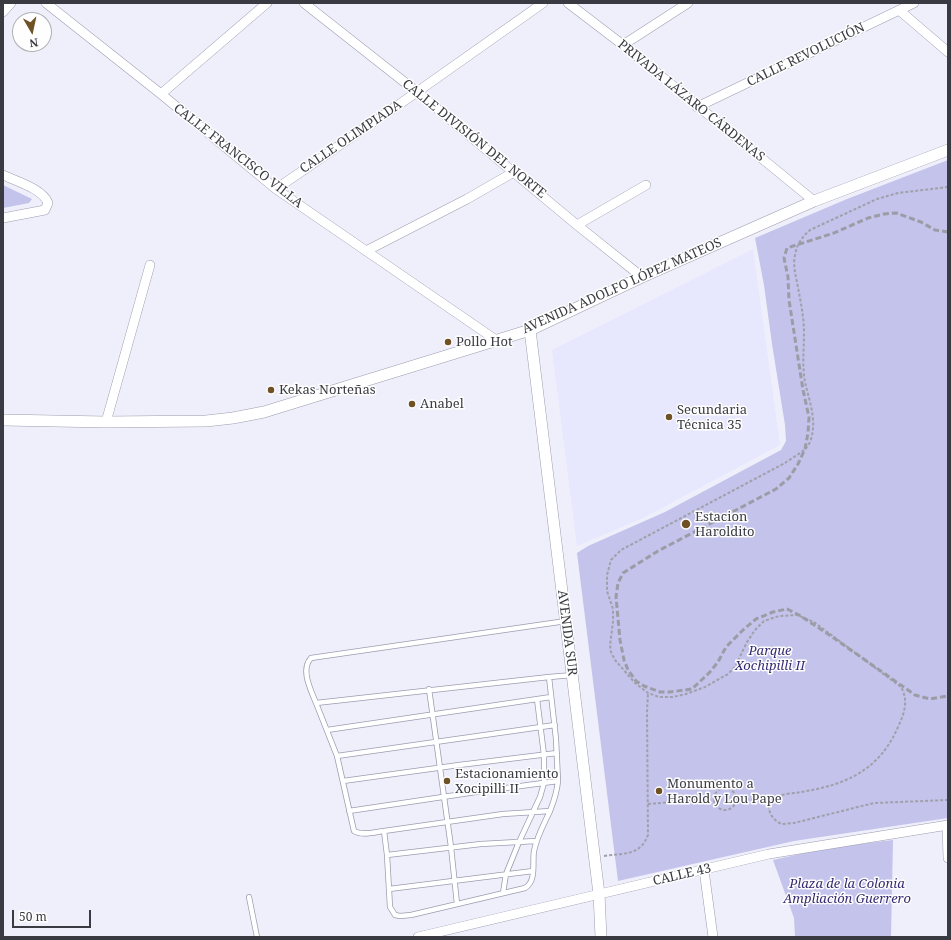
<!DOCTYPE html>
<meta charset="utf-8">
<style>
body{margin:0}
#map{position:relative;width:951px;height:940px;overflow:hidden;background:#efeffc;font-family:"Noto Serif",serif}
canvas{display:block}
.frame{position:absolute;inset:0;border:4px solid #3a3a42;pointer-events:none}
.north{position:absolute;left:12px;top:12px;width:40px;height:40px;box-sizing:border-box;background:#fefefe;border:1px solid #b0b0b3;border-radius:50%;rotate:171deg;font-size:11px;font-weight:700;line-height:16px;text-align:center;color:#3a3a42}
.north::after{content:'';display:block;margin:auto;width:14px;height:18px;background:#6e5125;clip-path:polygon(50% 0,100% 100%,50% 72%,0 100%)}
.scale{position:absolute;left:12px;top:910px;width:79px;height:18px;box-sizing:border-box;border:2px solid #3a3a42;border-top:0;padding-left:5px;font-size:12px;line-height:14px;white-space:nowrap;color:#3a3a42;-webkit-text-stroke:3px #fefefe;paint-order:stroke}
</style>
<div id="map">
<canvas width="951" height="940"></canvas>
<div class="frame"></div>
<div class="north">N</div>
<div class="scale">50 m</div>
</div>
<script>
const context = document.querySelector('canvas').getContext('2d');
context.lineJoin = 'round';
function fillPath(path, color) { context.fillStyle = color; context.fill(path, 'evenodd'); }
function strokePath(path, color, width, dash) { context.strokeStyle = color; context.lineWidth = width; context.lineCap = dash ? 'butt' : 'round'; context.setLineDash(dash || []); context.stroke(path); }
function drawText(font, color, halo, rows, align = 'center') {
  context.font = font + ' "Noto Serif",serif'; context.lineWidth = 3; context.setLineDash([]); context.textBaseline = 'middle'; context.strokeStyle = halo; context.fillStyle = color; for (const [text, x, y, turn = 0] of rows) {
    context.save(); context.translate(x, y); context.rotate((+turn || 0) * Math.PI / 180); context.textAlign = isNaN(turn) ? turn : align; if (halo) context.strokeText(text, 0, 0); context.fillText(text, 0, 0); context.restore();
  }
}
const built = new Path2D(`
 M753 249 780 445 643 518 577 546 552 350Z`);
const green = new Path2D(`
 M948 160V818L794 841 618 881 577 553 588 546 665 512 781 450 786 441 785 425 772 344 764 285 755 238 847 199Z
 M3 185 32 199 29 203 3 208Z
 M893 840 891 937H795L794 918 773 860 827 848Z`);
const path = new Path2D(`
 M948 187 898 193 877 199 810 230C802 237 797 244 795 255 793 264 795 273 797 282 800 299 804 316 804 333 804 350 802 366 805 382 809 400 817 420 811 439 808 451 794 456 785 463L621 550 611 560 607 575V591L613 609V622L610 645 611 652 615 660 635 683 648 693 659 697H673L686 694 705 687 728 674 735 667 747 642 755 630 764 621 779 616 797 615 814 622 901 687C909 701 904 714 898 727 879 771 845 785 801 792 792 794 780 793 772 800 764 808 773 821 782 824 786 824 791 823 794 823L874 803 948 800
 M714 799a11 11 0 1 1 22 0a11 11 0 1 1-22 0Z
 M736 799 772 800
 M648 804 713 799
 M604 856C624 853 640 856 648 835L647 712 648 693`);
const service = new Path2D(`
 M549 677 573 675
 M429 689 451 847 457 904
 M316 703C311 690 300 670 311 658L566 621
 M327 730 551 697
 M337 756 555 725
 M343 781 459 765 557 753
 M349 811 476 792 558 781 556 739 549 677 316 703 337 756 354 831C362 836 375 832 384 831L387 855 390 907 395 915 400 916 411 915 525 888C537 881 532 862 534 851 537 836 544 824 550 811 554 801 557 792 558 781
 M384 831 503 814 550 811
 M387 855 481 844 536 841
 M389 889 533 871
 M503 893 506 874 519 842 540 797 544 783V755L537 699
 M249 897 257 937`);
const minor = new Path2D(`
 M46 3 161 94 276 189 496 340
 M304 3 417 92 577 225 642 277
 M568 3 623 45 814 201
 M899 10 948 52
 M3 12 11 3
 M623 45 688 3
 M161 94 267 3
 M697 107 914 3
 M3 175C16 181 43 189 48 203L45 210 3 218
 M276 189 417 92 543 3
 M577 225 646 185
 M366 251 467 199 514 172
 M106 422 150 265
 M947 825 948 858
 M704 870 713 937
 M418 937 769 854 948 825`);
const tertiary = new Path2D(`
 M530 330 599 894 601 937
 M3 420 106 422 206 421 233 418 264 412 530 330 642 277 814 201 948 150`);
const rail = new Path2D(`
 M948 232 935 230 921 222 896 213 884 214 868 218 834 233 787 248 784 258 788 277 789 300 803 390 809 417 808 433 805 449 798 464 789 478 776 489 658 551 623 573 618 583 616 597 620 640 624 660 628 670 636 681 644 686 660 692H670L692 689 710 672 718 662 726 647 743 630 756 619 773 612 787 609 799 615 828 634 915 695 930 699 948 696`);
const markers = [
 [448,342,4,"#6e5125"],
 [271,390,4,"#6e5125"],
 [412,404,4,"#6e5125"],
 [669,417,4,"#6e5125"],
 [686,524,5,"#6e5125"],
 [447,781,4,"#6e5125"],
 [659,791,4,"#6e5125"]
];
const streetNames = [
 ["CALLE REVOLUCIÓN",806,55,-26],
 ["PRIVADA LÁZARO CÁRDENAS",691,101,39],
 ["CALLE OLIMPIADA",351,137,-34],
 ["CALLE DIVISIÓN DEL NORTE",474,139,39],
 ["CALLE FRANCISCO VILLA",238,156,38],
 ["AVENIDA ADOLFO LÓPEZ MATEOS",622,286,-24],
 ["AVENIDA SUR",567,633,83],
 ["CALLE 43",682,875,-13]
];
const poiNames = [
 ["Pollo Hot",456,342],
 ["Kekas Norteñas",279,390],
 ["Anabel",420,404],
 ["Secundaria",677,410],
 ["Técnica 35",677,425],
 ["Estacion",695,517],
 ["Haroldito",695,532],
 ["Estacionamiento",455,774],
 ["Xocipilli II",455,789],
 ["Monumento a",667,784],
 ["Harold y Lou Pape",667,799]
];
const parkNames = [
 ["Parque",770,651],
 ["Xochipilli II",770,666],
 ["Plaza de la Colonia",847,884],
 ["Ampliación Guerrero",847,899]
];
fillPath(built, '#e7e7fd');
fillPath(green, '#c3c3eb');
strokePath(service, '#9c9caf', 6);
strokePath(minor, '#9c9caf', 10);
strokePath(tertiary, '#9c9caf', 12);
strokePath(path, '#a0a0aa', 2, [3, 2]);
strokePath(service, '#fff', 4.5);
strokePath(minor, '#fff', 9);
strokePath(tertiary, '#fff', 11);
strokePath(rail, '#9c9ca7', 3, [6, 3]);
for (const [x, y, r, color] of markers) { const dot = new Path2D(); dot.arc(x, y, r, 0, 2 * Math.PI); context.fillStyle = color; context.fill(dot); strokePath(dot, '#fefefe', 1.5); }
drawText('13px', '#3a3a42', '#fefefe', streetNames);
drawText('13px', '#3a3a42', '#fefefe', poiNames, 'left');
drawText('italic 13px', '#372c73', '#fefefe', parkNames);
</script>
